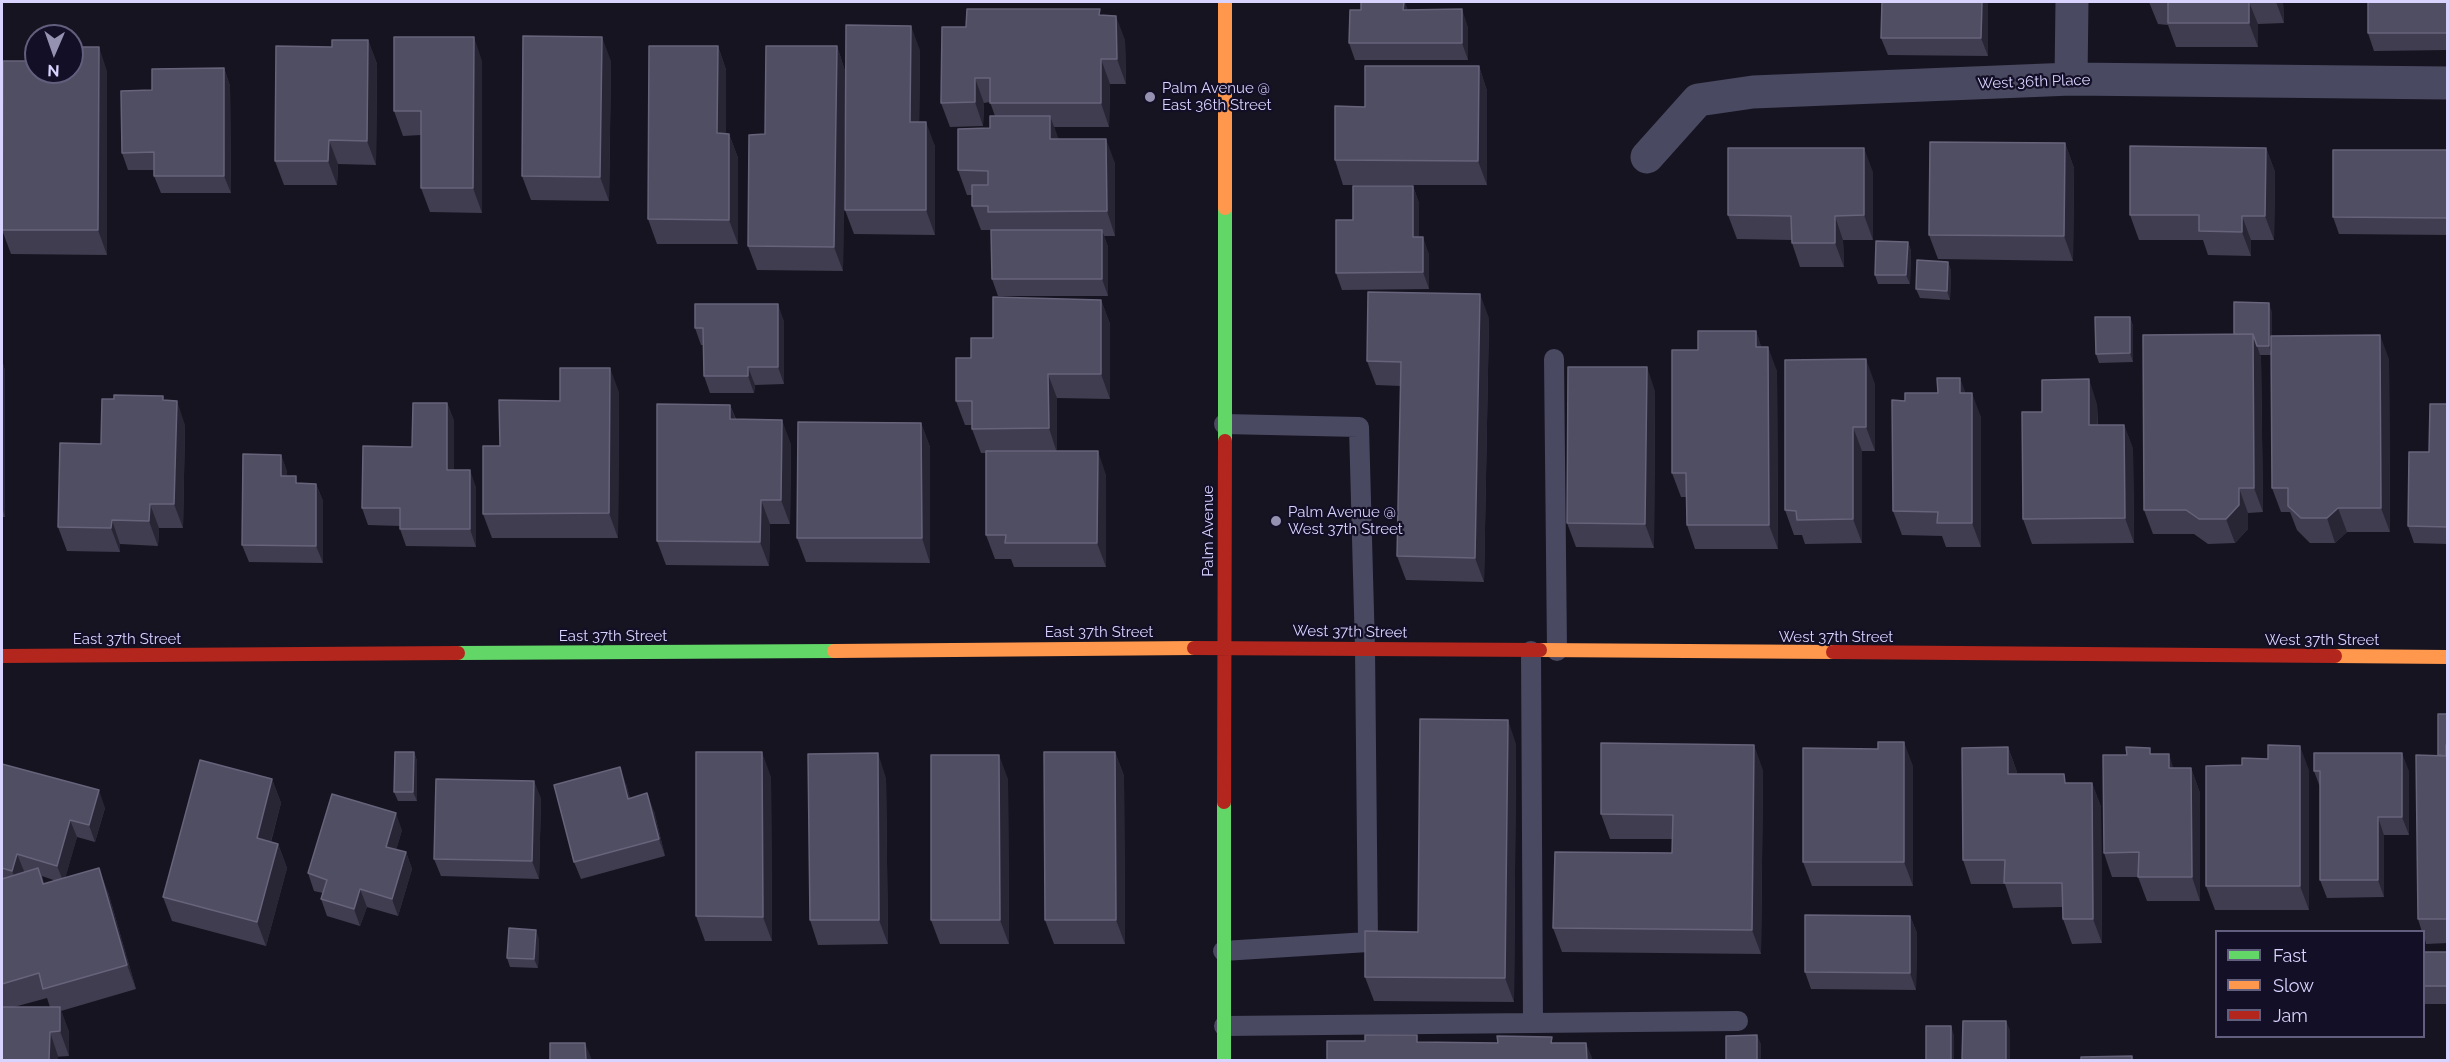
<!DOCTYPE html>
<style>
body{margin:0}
#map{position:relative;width:2449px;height:1062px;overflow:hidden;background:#161421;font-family:Raleway,sans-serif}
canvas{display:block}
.frame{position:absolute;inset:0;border:3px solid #d9d4ff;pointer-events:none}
.legend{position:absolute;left:2215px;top:930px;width:210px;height:108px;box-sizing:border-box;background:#130f26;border:2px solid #625e7d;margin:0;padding:8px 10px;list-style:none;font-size:18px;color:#d9d4ff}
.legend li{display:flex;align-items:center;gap:12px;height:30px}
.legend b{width:30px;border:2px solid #625e7d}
.north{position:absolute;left:24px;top:24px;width:60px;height:60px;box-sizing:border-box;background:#130f26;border:2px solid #625e7d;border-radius:50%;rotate:182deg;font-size:16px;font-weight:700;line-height:24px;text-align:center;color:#d9d4ff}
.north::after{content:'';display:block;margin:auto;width:21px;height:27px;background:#9591b1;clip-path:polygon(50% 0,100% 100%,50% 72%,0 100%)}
</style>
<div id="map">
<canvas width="2449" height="1062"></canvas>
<div class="frame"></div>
<ul class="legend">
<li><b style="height:8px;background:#63d668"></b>Fast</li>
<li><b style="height:8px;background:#ff974d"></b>Slow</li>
<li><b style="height:8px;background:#b3261e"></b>Jam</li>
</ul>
<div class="north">N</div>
</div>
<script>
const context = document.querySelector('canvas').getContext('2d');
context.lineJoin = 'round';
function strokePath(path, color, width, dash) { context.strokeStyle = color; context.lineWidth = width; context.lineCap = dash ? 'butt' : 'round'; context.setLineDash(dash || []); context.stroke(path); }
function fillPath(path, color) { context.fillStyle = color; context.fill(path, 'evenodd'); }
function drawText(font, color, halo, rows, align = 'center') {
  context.font = font + ' Raleway,sans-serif'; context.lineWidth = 4.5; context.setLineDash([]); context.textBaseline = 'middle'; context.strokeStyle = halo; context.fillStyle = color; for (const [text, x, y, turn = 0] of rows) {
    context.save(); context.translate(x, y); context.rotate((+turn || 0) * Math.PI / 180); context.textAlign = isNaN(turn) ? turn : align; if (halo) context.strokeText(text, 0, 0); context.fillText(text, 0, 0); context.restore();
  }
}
const lane = new Path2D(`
 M1554 359 1557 651
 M1531 651 1533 1023
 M1223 951 1368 942 1365 649 1359 427 1224 424
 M1224 1026 1738 1021`);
const street = new Path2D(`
 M2071 79 2072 2
 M1647 157 1698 100 1753 92 2071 79 2448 83`);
const fast = new Path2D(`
 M1225 441V208
 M458 653 834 651
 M1224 1060V802`);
const slow = new Path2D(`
 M1225 208V2
 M1540 650 1833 652
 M834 651 1194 648
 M2335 656 2448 657`);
const jam = new Path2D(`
 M1194 648 1540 650
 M1833 652 2335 656
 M2 656 458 653
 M1224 802 1225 441`);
const wall = new Path2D(`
 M1882 2H1988V56L1888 55 1881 38Z
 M2149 2H2283L2284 23 2258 24V47H2176L2168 25 2158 24Z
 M2448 2V50L2374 51 2368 33Z
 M1102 15 1125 40 1126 84H1110L1109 127H1054L1058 139 1115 163V236H1104L1108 247V296H998L992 279 995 230H981L972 206V195H967L958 170 990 128 995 116 990 102 984 103 983 126 950 127 941 103 966 27Z
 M1468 27V60H1355L1349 43Z
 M368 40 377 64 376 165 338 164 337 185H284L275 161 332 47Z
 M718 46 726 70V134H729L738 158V244H657L648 219Z
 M837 46 845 71 843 271 757 270 748 246Z
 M920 50 919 122 935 146V235L854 234 845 210Z
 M482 61V213L430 212 421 188V135L403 136 394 111Z
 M611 61 609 201 531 200 522 176Z
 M2 63 3 67 107 71V255L11 254 2 230Z
 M1479 66 1487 91V185H1343L1335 160 1365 107Z
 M224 68 230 86 231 193H161L154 176V170H128L122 153 152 90Z
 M2065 143 2074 168 2073 261 1938 259 1929 235Z
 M2266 148 2275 172 2274 240H2251V256L2208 255 2203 240H2139L2130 215Z
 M2448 150V235L2339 234 2333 217Z
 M1873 172V240H1843L1844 267H1800L1792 243V240L1737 239 1728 215Z
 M1413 186 1419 203V237L1429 254V289L1342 290 1336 273 1353 220Z
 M1908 242 1911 251 1910 284H1878L1875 275Z
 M1948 262 1951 271 1950 300 1920 298 1916 289Z
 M1101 300 1110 324V399L1057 398V451L1106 475V567H1014L1011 559H995L986 535V453H981L972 429V425H965L956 401 971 358 993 338Z
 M2272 312V336L2389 359 2390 532H2347L2335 543H2310L2297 530 2290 512H2281L2272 488V355H2260L2261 358 2263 512 2248 513V529L2235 543 2208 544 2194 534H2153L2144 510 2234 334Z
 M2130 317 2133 326V362L2099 363 2096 354Z
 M1489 318 1484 582 1406 580 1397 556 1401 386 1376 385 1367 361Z
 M784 321V384L755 385 754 393H710L704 376V345H701L695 328Z
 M1756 331 1761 347 1777 371 1778 549H1695L1687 525 1686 497H1681L1672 473 1698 350Z
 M2 360 5 371V517H2Z
 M1875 384V451H1862V543L1805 544 1802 535H1794L1785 510Z
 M1655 391 1654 548 1576 547 1567 523Z
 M619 392 618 538H492L483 514 500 446 560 401Z
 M1966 393 1981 417V547H1946L1942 536 1902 535 1893 511 1905 401Z
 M165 400 185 425 183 528H159L158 546 120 544V552L67 551 58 527 101 444Z
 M447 403 454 421V470L476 487V547L406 546 400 529V526L368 525 362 508Z
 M2097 404 2098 425H2124L2133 449 2134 543 2032 544 2023 519 2042 412Z
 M2448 404V544L2414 543 2408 526 2429 452Z
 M730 405 736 419 791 444 790 524H770L769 566 666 565 657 541Z
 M921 423 930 447V563L806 562 797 538Z
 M281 455 287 472V476L298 483 316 484 323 501V563L249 562 242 545Z
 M2448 714V943L2426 944 2424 935V932H2422L2418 919 2438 755Z
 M1516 744 1514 1002 1374 1001 1365 977 1418 932Z
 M2008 747 2017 772V774L2068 783H2092L2101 807 2102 943 2072 944 2063 919 2062 907 2013 908 2005 884H1971L1963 860Z
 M1878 749 1913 766V886H1812L1803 862Z
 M414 752 417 761V801H398L394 792Z
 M1115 752 1124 776 1125 944H1054L1045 920Z
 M2152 754 2174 768H2191L2200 793V901H2147L2138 877H2112L2104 853Z
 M2 764 105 808 95 842 77 837 65 878 108 892 136 989 61 1011 69 1032V1056L2 1060ZM42 876 56 881 44 884ZM47 998 50 1007H14Z
 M1763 770 1761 954 1562 952 1553 928 1672 853V839H1610L1601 814Z
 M2309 770V910H2215L2206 886Z
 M2314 771H2409V835H2384V897L2327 898 2320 880V787Z
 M771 777 772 941H705L696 916Z
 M886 778 888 944 818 945 810 920Z
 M272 779 281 803 271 842 278 844 287 868 266 946 172 921 163 897Z
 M1008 779 1009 944H940L931 920Z
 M626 784 630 798 654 811 665 856 581 879 574 862Z
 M541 798 539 879 441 876 434 859Z
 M402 830 396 850 406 852 412 869 398 916 367 907 360 926 327 916 321 899 323 893 314 891 308 873Z
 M1910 916 1917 933 1916 990 1811 989 1805 972Z
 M539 939 538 968 510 967 507 958Z
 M2424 952H2448V1004H2424Z`);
const shadedWall = new Path2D(`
 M1404 2H1405L1410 16 1403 10Z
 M1982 2H1988V56L1981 38Z
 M2249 2 2258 24V47L2249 23Z
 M2276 2H2283L2284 23Z
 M1462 9 1468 27V60L1462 43Z
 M1116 16 1125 40 1126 84 1117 59Z
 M911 26 920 50 919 147 910 122Z
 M474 37 482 61V213L473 188Z
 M602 37 611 61 609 201 600 177Z
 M368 40 377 64 376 165 367 141Z
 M718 46 726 70V158L717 133Z
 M837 46 845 71 843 271 834 247Z
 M99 47 107 71V255L98 230Z
 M1101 59 1110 84 1109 127 1101 103Z
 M2 63 5 71 4 199 2 193Z
 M1479 66 1487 91V185L1478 161Z
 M224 68 230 86 231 193 224 176Z
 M975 78 984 103 983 126 975 102Z
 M1050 116 1059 140 1050 139Z
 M926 122 935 146V235L926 210Z
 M729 134 738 158V244L729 220Z
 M1106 139 1115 163V236L1107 211Z
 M329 140 338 164 337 185 328 161Z
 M2065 143 2074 168 2073 261 2064 236Z
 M1864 148 1873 172V240L1864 215Z
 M2266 148 2275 172 2274 240 2265 216Z
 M1413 186 1419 203V254L1413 237Z
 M1835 216 1843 240 1844 267 1835 243Z
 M2242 216 2251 240V256L2242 232Z
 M1102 230 1108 247V296L1102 279Z
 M1423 237 1429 254V289L1423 272Z
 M1908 242 1911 251 1910 284 1906 275Z
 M1948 262 1951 271 1950 300 1947 291Z
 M1480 294 1489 318 1484 582 1475 558Z
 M1101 300 1110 324V399L1101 374Z
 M2269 303 2272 312V355L2269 346Z
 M778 304 784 321V384L778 367Z
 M2130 317 2133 326V362L2130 353Z
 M1756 331 1764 355 1756 347Z
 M2253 334 2261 358 2263 512 2254 488Z
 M2380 335 2389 359 2390 532 2381 508Z
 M1768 347 1777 371 1778 549 1769 525Z
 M1866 359 1875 384V451L1866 427Z
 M2 360 5 371V517L2 507Z
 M748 367 755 385 754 393 748 376Z
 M1647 367 1655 391 1654 548 1645 524Z
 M610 368 619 392 618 538 609 513Z
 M1048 374 1057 398V453L1049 428Z
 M1960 378 1969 402 1960 393Z
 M2089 379 2097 404 2098 449 2089 425Z
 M1972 393 1981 417V547L1972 523Z
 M177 401 185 425 183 528 174 504Z
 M447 403 454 421V487L447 470Z
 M730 405 739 429 730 419Z
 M782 420 791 444 790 524 781 500Z
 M921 423 930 447V563L922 538Z
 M2124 425 2133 449 2134 543 2125 518Z
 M1853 427 1862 451V543L1853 519Z
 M1098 451 1106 475V567L1097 543Z
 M281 455 287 472V494L281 476Z
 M470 470 476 487V547L470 529Z
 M316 484 323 501V563L316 546Z
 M2239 488 2248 513V529L2235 543 2226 519Z
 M761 500 770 524 769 566 760 542Z
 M150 504 159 528 158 546 149 521Z
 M2338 508 2347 532 2335 543 2327 518Z
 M112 520 120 544V552L111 528Z
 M1508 720 1516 744 1514 1002 1505 978Z
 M1904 742 1913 766V886L1904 862Z
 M1754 745 1763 770 1761 954 1752 930Z
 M2300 746 2309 770V910L2300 886Z
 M2008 747 2017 772V799L2008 774Z
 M414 752 417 761V801L413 792Z
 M762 752 771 777 772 941 763 917Z
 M1115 752 1124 776 1125 944 1116 920Z
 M878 753 886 778 888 944 879 920Z
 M2402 753 2409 771V835L2402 817Z
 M2169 754 2177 779 2169 768Z
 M999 755 1008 779 1009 944 1000 920Z
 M620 767 626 784 635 816 628 799Z
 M2191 768 2200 793V901L2192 877Z
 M272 779 281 803 265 863 257 838Z
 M534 781 541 798 539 879 532 861Z
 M2092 783 2101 807 2102 943 2093 919Z
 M99 790 105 808 95 842 89 825Z
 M647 793 654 811 665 856 659 839Z
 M396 813 402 830 392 864 386 847Z
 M2378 817 2384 835V897L2378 880Z
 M70 820 77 837 64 883 57 866Z
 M278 844 287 868 266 946 257 922Z
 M406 852 412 869 398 916 392 899Z
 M17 854 24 871 19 888 12 871Z
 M99 868 108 892 136 989 127 965Z
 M360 889 367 907 360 926 354 909Z
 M1910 916 1917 933 1916 990 1910 973Z
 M536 930 539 939 538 968 534 959Z
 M60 1007 69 1032V1056L60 1031Z
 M2006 1021 2010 1030V1060H2006Z
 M1951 1026 1954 1035V1060H1951Z
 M50 1032 58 1056V1060H49Z
 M1757 1035 1761 1044V1060H1757Z
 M585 1043 592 1060H586Z
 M1586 1043 1593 1060H1587Z`);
const building = new Path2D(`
 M1361 2H1404L1403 10 1462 9V43H1349L1350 10H1361Z
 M1882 2H1982L1981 38H1881Z
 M2168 2H2249V23H2168Z
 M2368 2H2448V33H2368Z
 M967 9H1100L1099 15 1116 16 1117 59H1101V103H990V78H975V102L941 103 942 27H966Z
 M846 25 911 26 910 122H926V210H845Z
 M523 36 602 37 600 177 522 176Z
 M394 37H474L473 188H421V111H394Z
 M332 40H368L367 141 329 140 328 161H275L276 46 332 47Z
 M649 46H718L717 133 729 134V220L648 219Z
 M766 46H837L834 247 748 246 749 135 765 134Z
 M72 47H99L98 230H2L3 61H36V72H72Z
 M1365 66H1479L1478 161 1335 160V106L1365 107Z
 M224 68V176H154V152L122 153 121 91 152 90V69Z
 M990 116H1050V139H1106L1107 211 988 212V206H972V185H988V171L958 170V129L990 128Z
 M1930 142 2065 143 2064 236 1929 235Z
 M2130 146 2266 148 2265 216H2242V232L2199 231V215H2130Z
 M1728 148H1864V215L1835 216V243H1792L1791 216 1728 215Z
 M2333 150H2448V218L2333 217Z
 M1353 186H1413V237H1423V272L1336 273V220H1353Z
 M991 230H1102V279H992Z
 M1876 241 1908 242 1906 275H1875Z
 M1917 260 1948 262 1947 291 1916 289Z
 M1368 292 1480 294 1475 558 1397 556 1401 362 1367 361Z
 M993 297 1101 300V374H1048L1049 428 972 429V401H956V358H971V338H993Z
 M2234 302 2269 303V346H2257L2253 334H2234Z
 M695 304H778V367H748V376H704L703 328H695Z
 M2095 317H2130V353L2096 354Z
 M1698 331H1756V347H1768L1769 525H1687L1686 473H1672V350H1698Z
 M2253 334 2254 488H2239V505L2226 519H2199L2186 510H2144L2143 335Z
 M2380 335 2381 508H2338L2327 518H2301L2288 506V488H2272L2271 336Z
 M1866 359V427H1853V519L1797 520 1796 511 1785 510V360Z
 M1568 367H1647L1645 524 1567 523Z
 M560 368H610L609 513 483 514V446H500L499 400 560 401Z
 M1937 378H1960V393H1972V523H1937L1938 512 1893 511 1892 400 1905 401V393H1938Z
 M2089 379V425H2124L2125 518 2023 519 2022 412H2042V380Z
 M114 395 163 396V400L177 401 174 504H150L149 521 112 520 111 528 58 527 60 443 101 444 102 399H114Z
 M413 403H447V470H470V529H400V508H362L363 446 412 447Z
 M657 404 730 405V419L782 420 781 500H761L760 542 657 541Z
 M2430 404H2448V527L2408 526 2409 452H2429Z
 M798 422 921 423 922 538H797Z
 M986 451H1098L1097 543H1005L1006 535H986Z
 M243 454 281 455V476H296V483L316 484V546L242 545Z
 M2438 714H2448V745H2446V756L2438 755Z
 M1420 719 1508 720 1505 978 1365 977V931L1418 932Z
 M1878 742H1904V862H1803V748L1878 749Z
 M1601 743 1754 745 1752 930 1553 928 1555 852 1672 853 1673 815 1601 814Z
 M2268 745 2300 746V886H2206V766L2242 765V758L2268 759Z
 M2446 745H2448V919H2418L2416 755 2446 756Z
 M2008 747V774H2064L2065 783H2092L2093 919H2063L2062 883H2004L2005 860H1963L1962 748Z
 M2126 747 2150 748V754H2169V768H2191L2192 877H2138L2139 852 2104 853 2103 755H2127Z
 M395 752H414L413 792H394Z
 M696 752H762L763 917 696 916Z
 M1044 752H1115L1116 920H1045Z
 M878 753 879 920H810L808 754Z
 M2314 753H2402V817H2378V880H2320V771H2314Z
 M931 755H999L1000 920H931Z
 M200 760 272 779 257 838 278 844 257 922 163 897Z
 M2 764 99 790 89 825 70 820 57 866 17 854 12 871 2 868Z
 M620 767 628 799 647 793 659 839 574 862 554 785Z
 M436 779 534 781 532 861 434 859Z
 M332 794 396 813 386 847 406 852 392 899 360 889 354 909 321 899 327 880 308 873Z
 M38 868 43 884 99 868 127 965 43 989 39 973 2 984V879Z
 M1805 915 1910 916V973L1805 972Z
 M509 928 536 930 534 959 507 958Z
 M2424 952H2448V986H2424Z
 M2 1007H60V1031L50 1032 49 1060H2Z
 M1963 1021H2006V1060H1962Z
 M1926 1026H1951V1060H1926Z
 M1365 1035H1417V1042L1498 1043 1497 1036 1552 1037 1551 1043H1586L1587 1060H1327V1041H1365Z
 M1757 1035V1060H1726V1036Z
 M550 1043H585L586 1060H550Z
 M2132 1056V1060H2081V1057Z`);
const markers = [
 [1150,97,6,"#9591b1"],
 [1276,521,6,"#9591b1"]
];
const streetNames = [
 ["West 36th Place",2034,82,-2],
 ["Palm Avenue",1208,531,-90],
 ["East 37th Street",1099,632],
 ["West 37th Street",1350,632,1],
 ["East 37th Street",613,636],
 ["West 37th Street",1836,637],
 ["East 37th Street",127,639],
 ["West 37th Street",2322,640]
];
const poiNames = [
 ["Palm Avenue @",1162,88],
 ["East 36th Street",1162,105],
 ["Palm Avenue @",1288,512],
 ["West 37th Street",1288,529]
];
strokePath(lane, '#4a4962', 20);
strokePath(street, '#4a4962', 33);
strokePath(fast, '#63d668', 14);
strokePath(slow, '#ff974d', 14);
strokePath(jam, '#b3261e', 14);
fillPath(wall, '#403d50');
fillPath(shadedWall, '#282635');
fillPath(building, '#504e63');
strokePath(building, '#66637b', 1.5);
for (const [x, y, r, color] of markers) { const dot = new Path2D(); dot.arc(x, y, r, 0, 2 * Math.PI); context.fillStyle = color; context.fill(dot); strokePath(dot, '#130f26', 2); }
drawText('15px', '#d9d4ff', '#130f26', streetNames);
drawText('15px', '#d9d4ff', '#130f26', poiNames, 'left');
</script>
